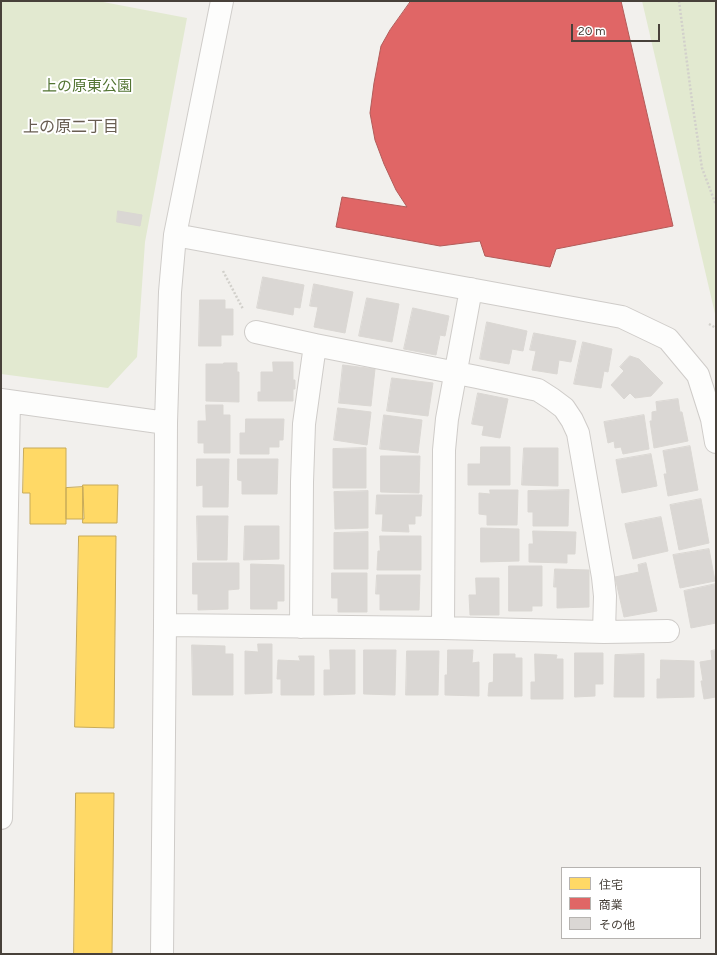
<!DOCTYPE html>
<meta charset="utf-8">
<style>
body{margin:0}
#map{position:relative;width:717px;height:955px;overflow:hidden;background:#f2f0ed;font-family:Figtree,"Noto Sans JP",sans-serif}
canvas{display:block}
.frame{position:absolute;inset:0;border:2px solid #48413a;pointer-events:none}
.legend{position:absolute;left:561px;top:867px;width:140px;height:72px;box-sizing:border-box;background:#fff;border:1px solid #b6b3b0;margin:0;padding:5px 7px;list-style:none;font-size:12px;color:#48413a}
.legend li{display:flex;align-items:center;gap:8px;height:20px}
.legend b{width:20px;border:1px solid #b6b3b0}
.scale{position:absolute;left:571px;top:24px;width:89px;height:18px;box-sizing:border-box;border:2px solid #48413a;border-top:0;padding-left:5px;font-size:12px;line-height:14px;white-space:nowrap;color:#48413a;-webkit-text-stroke:3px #fff;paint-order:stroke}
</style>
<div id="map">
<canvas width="717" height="955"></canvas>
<div class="frame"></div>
<ul class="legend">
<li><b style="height:11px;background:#ffd966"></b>住宅</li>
<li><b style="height:11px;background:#e06666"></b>商業</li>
<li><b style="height:11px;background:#dad7d4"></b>その他</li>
</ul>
<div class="scale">20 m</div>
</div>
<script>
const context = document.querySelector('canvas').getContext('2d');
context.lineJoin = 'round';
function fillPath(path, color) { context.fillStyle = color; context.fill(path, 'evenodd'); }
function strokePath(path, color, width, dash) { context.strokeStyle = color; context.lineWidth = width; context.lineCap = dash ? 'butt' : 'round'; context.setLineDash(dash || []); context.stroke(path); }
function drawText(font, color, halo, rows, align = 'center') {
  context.font = font + ' Figtree,"Noto Sans JP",sans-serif'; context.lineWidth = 4; context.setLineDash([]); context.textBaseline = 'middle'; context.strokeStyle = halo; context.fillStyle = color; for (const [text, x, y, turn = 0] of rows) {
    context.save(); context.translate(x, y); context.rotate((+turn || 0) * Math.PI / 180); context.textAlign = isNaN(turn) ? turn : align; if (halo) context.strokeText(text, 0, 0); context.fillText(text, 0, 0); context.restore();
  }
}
const green = new Path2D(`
 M1 1H98L187 18 145 242 137 357 108 388 1 374Z
 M642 1H716V318Z`);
const homes = new Path2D(`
 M24 448H66V524H30V493H23Z
 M83 485H118L117 523H83Z
 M83 487 84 519H66V488Z
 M79 536H116L114 728 75 727Z
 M76 793H114L112 954H74Z`);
const shops = new Path2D(`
 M411 1H621L673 226 556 249 550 267 485 256 480 241 440 246 336 227 342 197 407 207 396 190 384 164 375 140 370 113 374 83 381 46 390 30Z`);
const building = new Path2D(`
 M118 211 142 215 140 226 117 222Z
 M263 277 304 285 300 308 294 307 293 315 257 308Z
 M314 284 353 292 345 333 314 327 318 307 310 306Z
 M367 298 399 304 392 342 359 336Z
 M200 300H225V309H233V335H221V346H199Z
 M413 308 449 316 445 336 440 335 436 355 404 349Z
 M487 322 527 331 523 351 512 349 509 364 480 359Z
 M534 333 576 341 571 362 559 360 557 374 532 370 536 351 530 350Z
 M583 342 612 349 608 372 604 371 601 388 574 384Z
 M630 356 639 359 663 383 651 396 635 398 630 393 624 399 611 385 624 371 620 367Z
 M273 362H293V380H295V389H293V401H258V392H261V372H273Z
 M224 363H237V372H239V402L206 401V364H223Z
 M343 365 375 369 371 406 339 403Z
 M392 378 433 383 428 416 387 411Z
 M478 393 508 399 500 438 482 435 484 426 472 424Z
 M678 399 680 412H682L688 441 654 448 650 421H652V412L657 411 656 402Z
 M206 405H223V415H230V453H204V443H198V421H206Z
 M338 408 371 412 367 445 334 440Z
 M384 415 422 420 418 453 380 449Z
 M644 415 649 449 623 454 621 447 615 448 614 441 608 443 604 422Z
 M246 419H284L283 440H279V447H269V454H240V433H245Z
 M690 446 698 490 668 496 664 474H667L663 451Z
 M481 447H510V485H468V464H480Z
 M366 448V488H333V449Z
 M524 448H558V486L522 485Z
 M651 454 657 486 622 493 616 460Z
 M381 456H420L419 493 381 492Z
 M197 459H229L228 507H203V485L197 486Z
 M238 459H278L277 494H242V481L238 480Z
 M490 490H518L517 525H487V515L479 514V493L490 494Z
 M569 490 568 526H533V512H528V491Z
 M368 491V528L335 529 334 492Z
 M377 495H422L421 516H415V524H408L409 532 382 531 383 514H376Z
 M701 499 709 543 679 550 670 505Z
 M197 516H228L227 560H198Z
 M661 517 668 551 633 559 625 524Z
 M245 526H279V559L244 560Z
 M481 528 519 529V561L481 562Z
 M533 531 576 532 575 554H567V563L529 562V544H533Z
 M368 532V569H334V533Z
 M380 536H421V570H377L378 551H380Z
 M709 549 715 581 680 588 673 555Z
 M193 563H239V589L228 590V609L198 610V594H193Z
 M646 563 657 611 624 617 615 577 639 572 638 565Z
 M251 564 284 565V601H277V609H251Z
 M509 566H542V606H532V611H509Z
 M555 569 589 570V607L557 608V587H554Z
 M332 573H367V612H338V598H332Z
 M377 575H420L419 610H380V594H376Z
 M476 578H499V615H470L469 595H476Z
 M716 584V623L691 628 684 591Z
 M258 644H272V693L245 694V651L258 652Z
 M192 645 225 646V654H233V695H193Z
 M330 650H355V694L324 695V670H330Z
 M364 650H396L395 695 364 694Z
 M448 650H473L472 663 479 662V696L445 695V675H447Z
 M716 650V697L704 699 701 681H703L700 662 712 660 711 651Z
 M407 651H439L438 695H406Z
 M575 653H603V684H595V696L575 697Z
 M494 654H515V658H522V696H488L489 683 493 682Z
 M535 654 557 655 556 659H563V699H531V682H535Z
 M644 654V697H614L615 655Z
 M299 656H314V695H281V679H277L278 660 300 661Z
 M661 660 694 661V697L657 698V679H660Z`);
const path = new Path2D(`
 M679 1 692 101 702 168 716 205
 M223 271 243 309
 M709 324 716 328`);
const minor = new Path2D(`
 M175 235 622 317 668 339 698 375 712 419 716 442
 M256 332 315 345
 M1 400 166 423
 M165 625 443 628 444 450 447 419 471 289
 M301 627 302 482 304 424 315 345 477 377 538 390 552 399 564 408 572 420 578 433 603 577 605 596 604 632 443 628
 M604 632 668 631
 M1 818 9 401
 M162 954 165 625 166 423 170 292 175 235 222 1`);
const parkNames = [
 ["上の原東公園",87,87]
];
const neighbourhoodNames = [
 ["上の原二丁目",71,127]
];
fillPath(green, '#e2e9d0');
fillPath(homes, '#ffd966');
strokePath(homes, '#c8ab59', 1);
fillPath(shops, '#e06666');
strokePath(shops, '#b25b59', 1);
fillPath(building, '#dad7d4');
strokePath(building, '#dad7d3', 1);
strokePath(minor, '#cfccc9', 24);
strokePath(path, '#d2d0cb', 2.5, [2, 2]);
strokePath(minor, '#fdfdfc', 22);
drawText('15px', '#527432', '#fff', parkNames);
drawText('16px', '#695e52', '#fff', neighbourhoodNames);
</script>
